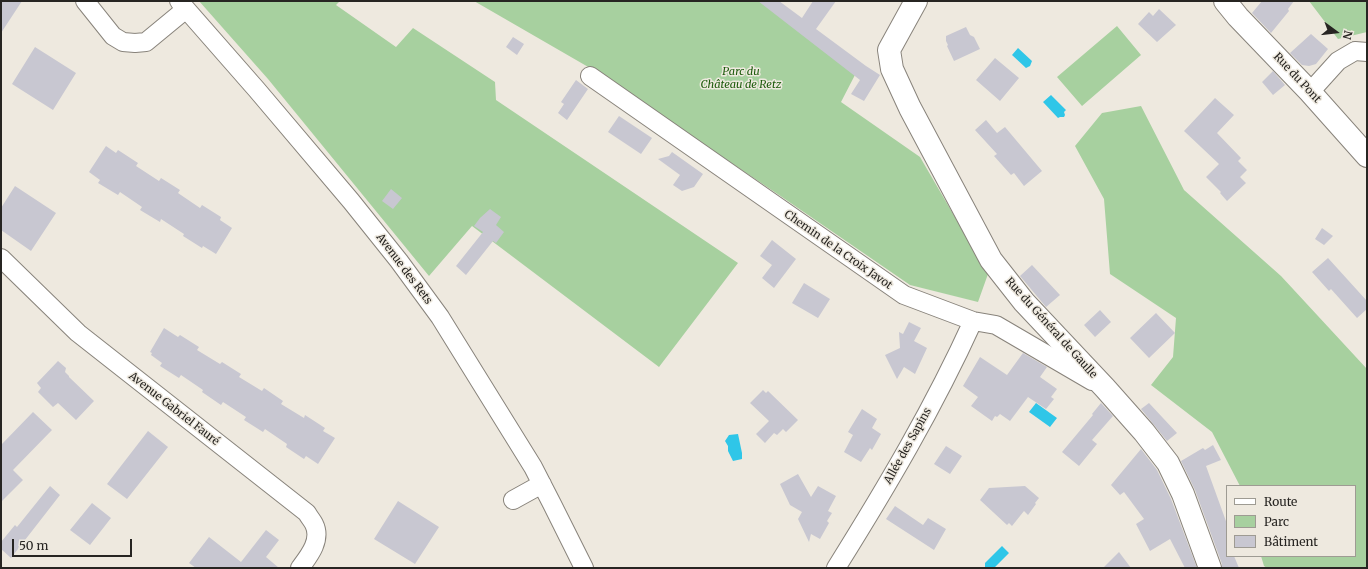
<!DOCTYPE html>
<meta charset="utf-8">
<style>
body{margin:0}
#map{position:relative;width:1368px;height:569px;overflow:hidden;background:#eee9df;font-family:Merriweather,serif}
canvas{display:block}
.frame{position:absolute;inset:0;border:2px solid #272522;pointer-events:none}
.legend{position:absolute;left:1226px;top:485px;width:130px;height:72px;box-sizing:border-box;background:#eee9df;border:1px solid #9e9b93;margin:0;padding:5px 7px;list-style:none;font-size:12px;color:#272522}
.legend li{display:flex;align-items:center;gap:8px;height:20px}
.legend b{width:20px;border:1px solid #9e9b93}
.north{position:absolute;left:1316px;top:12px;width:40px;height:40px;-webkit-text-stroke:3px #eee9df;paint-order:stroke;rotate:105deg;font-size:11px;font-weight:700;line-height:16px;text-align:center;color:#272522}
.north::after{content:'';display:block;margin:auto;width:14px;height:18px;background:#272522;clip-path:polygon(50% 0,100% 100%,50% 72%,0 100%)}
.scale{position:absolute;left:12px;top:539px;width:120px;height:18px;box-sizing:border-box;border:2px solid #272522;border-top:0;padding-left:5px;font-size:12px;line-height:14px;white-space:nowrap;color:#272522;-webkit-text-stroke:3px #eee9df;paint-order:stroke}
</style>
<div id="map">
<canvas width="1368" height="569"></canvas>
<div class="frame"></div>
<ul class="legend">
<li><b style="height:5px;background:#fff"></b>Route</li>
<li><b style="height:11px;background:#a7d09f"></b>Parc</li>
<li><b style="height:11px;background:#c8c7d1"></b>Bâtiment</li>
</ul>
<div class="north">N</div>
<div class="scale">50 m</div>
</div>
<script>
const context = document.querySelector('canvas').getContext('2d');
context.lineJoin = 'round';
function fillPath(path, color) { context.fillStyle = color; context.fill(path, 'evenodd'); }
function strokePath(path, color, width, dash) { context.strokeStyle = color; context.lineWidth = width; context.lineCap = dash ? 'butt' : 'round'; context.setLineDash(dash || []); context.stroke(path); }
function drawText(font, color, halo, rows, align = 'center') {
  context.font = font + ' Merriweather,serif'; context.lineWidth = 3; context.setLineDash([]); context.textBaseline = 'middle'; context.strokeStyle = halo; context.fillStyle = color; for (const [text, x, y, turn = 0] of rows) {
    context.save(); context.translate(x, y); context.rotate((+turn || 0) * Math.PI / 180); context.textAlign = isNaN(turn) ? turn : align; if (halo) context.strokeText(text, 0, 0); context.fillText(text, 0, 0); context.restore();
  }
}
const green = new Path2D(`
 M199 1H340L336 5 396 47 413 28 495 82 496 100 738 263 659 367 472 226 429 276 268 79Z
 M474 1H766L856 73 841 102 920 157 988 274 978 302 910 285 779 195 590 68Z
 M1309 1H1367V32L1338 39Z
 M1117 26 1141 55 1082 106 1057 77Z
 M1141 106 1184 190 1281 276 1367 369V568H1267L1264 566 1261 556H1355V486H1240L1212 432 1151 385 1173 357 1176 318 1110 274 1104 199 1075 146 1102 113Z`);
const water = new Path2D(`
 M1018 48 1032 61 1030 66 1026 68 1012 55Z
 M1051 95 1066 110 1064 112 1065 115 1064 117H1060L1058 118 1043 102Z
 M1036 403 1057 418 1050 427 1029 412Z
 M738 434 742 453V459L733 461 728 451V446L725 441 729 435Z
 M1002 546 1009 553 994 568H985V563Z`);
const building = new Path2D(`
 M1 1H22L1 33Z
 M758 1H779L802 18 813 1H836L816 29 866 66 880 75 864 101 851 94 860 80Z
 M1262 1H1294L1288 9 1289 11 1271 33 1252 13Z
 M1159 9 1176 25 1157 42 1138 24 1149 12 1153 16Z
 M966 27 970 35 974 37 980 49 954 61 947 46 948 45 946 41V36Z
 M1311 34 1328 49 1316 64 1309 66 1302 65 1290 53Z
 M513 37 524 44 517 55 506 47Z
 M35 47 76 73 53 110 12 84Z
 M995 58 1019 78 1000 101 976 80Z
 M1273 71 1285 85 1273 95 1262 82Z
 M576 80 588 89 567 120 558 113 564 104 561 102Z
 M1215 98 1234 115 1217 133 1241 158 1238 161 1247 170 1240 177 1246 183 1227 201 1220 193 1221 192 1206 177 1219 164 1184 131Z
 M619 116 652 138 641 154 608 132Z
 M986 120 997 133 1005 127 1042 171 1024 186 1014 173 1011 175 994 156 997 154 975 130Z
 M106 146 116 153 118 150 138 163 136 166 159 181 161 178 180 190 178 193 200 208 202 205 221 217 220 220 232 228 216 254 203 246 202 248 183 236 184 234 161 219 160 222 140 210 142 207 120 192 118 195 98 183 100 180 89 172Z
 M672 152 703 174 694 187 682 191 673 185 680 175 658 159 669 156Z
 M15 186 56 213 31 251 1 230V208Z
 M391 189 402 198 393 209 382 201Z
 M490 209 501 217 496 225 504 232 496 243 493 241 466 275 456 266 483 232 474 226 480 218Z
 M1322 228 1333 236 1324 245 1315 239Z
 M772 240 796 259 774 288 762 278 772 265 760 256Z
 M1328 258 1367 301V309L1357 318 1331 289 1329 291 1312 272Z
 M1032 265 1060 295 1046 307 1020 276Z
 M804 283 830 299 818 318 792 303Z
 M1100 310 1111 322 1095 337 1084 325Z
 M1156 313 1175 333 1149 358 1130 338Z
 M909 322 921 328 914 341 927 348 915 374 904 367 897 379 885 355 900 348 899 332 903 334Z
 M164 328 178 337 180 335 199 347 197 350 220 364 222 362 241 374 239 377 262 391 264 388 283 401 281 404 304 418 305 415 325 428 323 431 335 438 318 464 306 456 304 459 286 447 287 444 265 429 263 432 244 420 246 417 223 402 221 405 202 392 203 390 181 375 179 378 160 366 162 363 151 355 152 353 150 352Z
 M1023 353 1047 367 1040 377 1057 389 1051 397 1054 399 1046 409 1028 397 1010 421 1000 414 997 417 995 416 992 421 971 406 978 397 963 386 980 357 1007 375Z
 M58 361 66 368 65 372 69 376V377L94 401 76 420 58 403 53 407 38 392 41 388 37 383Z
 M763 390 766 393 768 391 798 420 786 432 783 429 777 435 774 433 765 443 756 434 769 421 750 403Z
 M1101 403 1113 416 1092 440 1097 444 1079 466 1062 452 1093 415 1092 414Z
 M1149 403 1177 433 1167 441 1141 409Z
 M862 409 877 419 872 428 881 434 872 450 870 448 861 462 844 452 853 435 848 432Z
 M33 412 52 430 13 470 23 480 1 502V445Z
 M148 431 168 447 127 499 107 484Z
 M1213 445 1221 460 1206 466 1227 524V556H1234L1239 568H1222V564L1195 490 1181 461 1203 448 1205 450Z
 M946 446 962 456 950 474 934 464Z
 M1141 449 1157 470 1171 499 1197 568H1185L1170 539 1150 551 1136 524 1144 519 1124 492 1120 495 1111 485Z
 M798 474 811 497 818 486 836 496 828 511 832 513 827 521 829 523 820 539 811 534 809 542 798 519 802 512 790 505 780 484Z
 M50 486 60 495 11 558 1 549V542L15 525 17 527Z
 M1025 486 1039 498 1035 503 1036 504 1028 515 1024 511 1012 526 1009 523 1007 525 980 500 989 488Z
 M398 501 439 527 415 564 374 539Z
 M92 503 111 518 90 545 70 530Z
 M895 506 923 525 928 518 946 529 934 550 886 519Z
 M266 530 279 540 266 557 279 568H196L189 563 209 537 241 562Z
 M1119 552 1131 568H1103Z`);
const minor = new Path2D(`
 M85 1 113 36 123 42 135 43 146 42 186 9
 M179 1 257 90 351 201 399 261 440 317 533 467 552 504 584 568
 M590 76 904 295 973 321 996 325 1092 381
 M1310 92 1338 61 1355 51 1367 52
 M1 258 78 333 307 513C309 517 312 520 314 524 322 540 309 556 300 568
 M513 500 542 484
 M836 568C886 488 934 407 973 321`);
const tertiary = new Path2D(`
 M916 1 889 50 892 69 910 108 991 260 1024 302 1105 388 1144 432 1168 463 1183 494 1210 568`);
const secondary = new Path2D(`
 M1225 1 1238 17 1310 92 1367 156`);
const parkNames = [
 ["Parc du",741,72],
 ["Château de Retz",741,85]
];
const streetNames = [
 ["Rue du Pont",1297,78,47],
 ["Chemin de la Croix Javot",838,250,35],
 ["Avenue des Rets",404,269,53],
 ["Rue du Général de Gaulle",1051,328,48],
 ["Avenue Gabriel Fauré",174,409,38],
 ["Allée des Sapins",908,446,-61]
];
fillPath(green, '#a7d09f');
fillPath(water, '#2fc6e8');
fillPath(building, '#c8c7d1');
strokePath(minor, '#88837b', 20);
strokePath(tertiary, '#88837b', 24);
strokePath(secondary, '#88837b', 24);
strokePath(minor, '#fff', 18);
strokePath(tertiary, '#fff', 22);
strokePath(secondary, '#fff', 22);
drawText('italic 11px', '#1b5a0a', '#eee9df', parkNames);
drawText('11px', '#272522', '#eee9df', streetNames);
</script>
